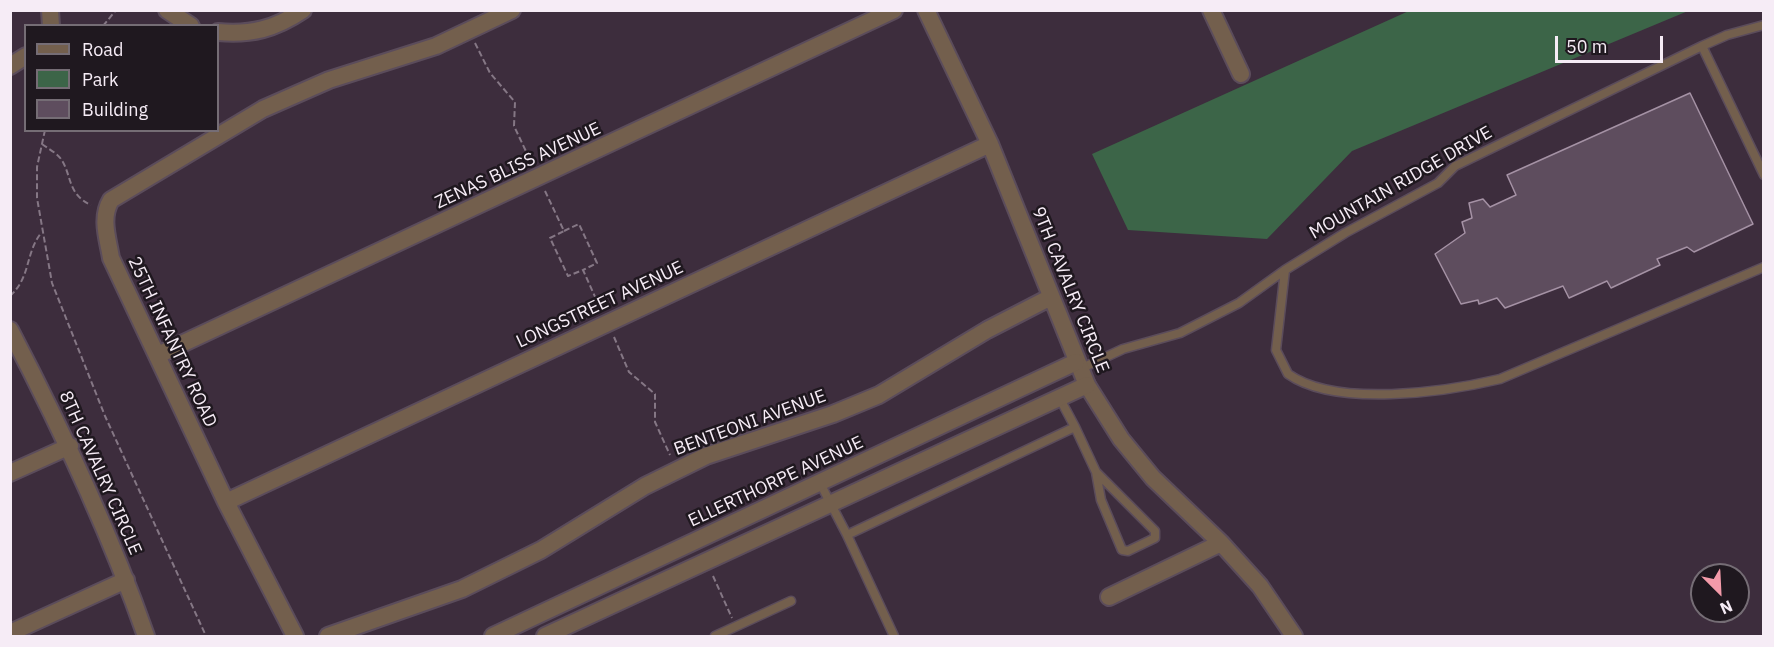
<!DOCTYPE html>
<style>
body{margin:0}
#map{position:relative;width:1774px;height:647px;overflow:hidden;background:#3d2d3d;font-family:"IBM Plex Sans",sans-serif}
canvas{display:block}
.frame{position:absolute;inset:0;border:12px solid #f6ecf6;pointer-events:none}
.legend{position:absolute;left:24px;top:24px;width:195px;height:108px;box-sizing:border-box;background:#1f181f;border:2px solid #756d75;margin:0;padding:8px 10px;list-style:none;font-size:18px;color:#f6ecf6}
.legend li{display:flex;align-items:center;gap:12px;height:30px}
.legend b{width:30px;border:2px solid #756d75}
.north{position:absolute;left:1690px;top:563px;width:60px;height:60px;box-sizing:border-box;background:#1f181f;border:2px solid #756d75;border-radius:50%;rotate:156deg;font-size:16px;font-weight:700;line-height:24px;text-align:center;color:#f6ecf6}
.north::after{content:'';display:block;margin:auto;width:21px;height:27px;background:#f39aa9;clip-path:polygon(50% 0,100% 100%,50% 72%,0 100%)}
.scale{position:absolute;left:1555px;top:36px;width:108px;height:27px;box-sizing:border-box;border:3px solid #f6ecf6;border-top:0;padding-left:8px;font-size:18px;line-height:21px;white-space:nowrap;color:#f6ecf6;-webkit-text-stroke:4px #1f181f;paint-order:stroke}
</style>
<div id="map">
<canvas width="1774" height="647"></canvas>
<div class="frame"></div>
<ul class="legend">
<li><b style="height:8px;background:#735f4d"></b>Road</li>
<li><b style="height:16px;background:#3c6548"></b>Park</li>
<li><b style="height:16px;background:#5e4d5e"></b>Building</li>
</ul>
<div class="north">N</div>
<div class="scale">50 m</div>
</div>
<script>
const context = document.querySelector('canvas').getContext('2d');
context.lineJoin = 'round';
function fillPath(path, color) { context.fillStyle = color; context.fill(path, 'evenodd'); }
function strokePath(path, color, width, dash) { context.strokeStyle = color; context.lineWidth = width; context.lineCap = dash ? 'butt' : 'round'; context.setLineDash(dash || []); context.stroke(path); }
function drawText(font, color, halo, rows, align = 'center') {
  context.font = font + ' "IBM Plex Sans",sans-serif'; context.lineWidth = 5; context.setLineDash([]); context.textBaseline = 'middle'; context.strokeStyle = halo; context.fillStyle = color; for (const [text, x, y, turn = 0] of rows) {
    context.save(); context.translate(x, y); context.rotate((+turn || 0) * Math.PI / 180); context.textAlign = isNaN(turn) ? turn : align; if (halo) context.strokeText(text, 0, 0); context.fillText(text, 0, 0); context.restore();
  }
}
const green = new Path2D(`
 M1411 10 1688 11 1352 151 1267 239 1128 230 1092 154Z`);
const building = new Path2D(`
 M1690 93 1753 224 1694 252 1687 247 1657 259 1660 265 1611 288 1607 281 1569 298 1563 286 1505 308 1497 298 1479 304 1478 300 1461 304 1435 254 1465 233 1462 222 1472 218 1469 203 1483 199 1490 207 1516 195 1507 175Z`);
const path = new Path2D(`
 M103 26 116 10
 M475 43 490 73 515 102 514 126 531 162
 M45 130 37 167V198L52 283 105 416 206 636
 M42 144C47 148 57 153 61 159 72 175 67 194 91 205
 M545 191 564 231 550 238 568 276 583 270 601 310
 M564 231 579 224 597 263 583 270
 M10 296C31 277 25 254 41 233
 M614 337 629 372 655 394V422L670 455
 M713 576 732 618`);
const service = new Path2D(`
 M1702 46 1764 175
 M1285 270 1276 350 1288 374C1336 408 1445 392 1500 379L1764 267
 M1080 369 1123 349 1180 333 1239 303 1285 270 1345 233 1438 183 1455 166 1702 46 1727 35 1764 25
 M1075 427 1096 472 1155 531V538L1128 551 1122 550 1101 500 1096 472
 M820 483 847 535 1075 427 1059 397
 M847 535 894 636
 M715 636 791 601`);
const minor = new Path2D(`
 M50 10 51 26
 M167 10 191 26
 M926 10 990 144 1087 385 1121 439 1153 478 1221 543 1260 586 1294 636
 M1211 10 1241 74
 M218 32C251 35 275 29 303 10
 M10 66 26 56
 M10 330C62 430 109 530 146 636
 M158 355 894 10
 M10 473 70 446
 M226 502 990 144
 M1109 597 1221 543
 M10 633 126 580
 M295 636 226 502 111 258C108 239 100 218 111 200L263 109 329 80 436 46 512 10
 M328 636 462 589 541 550 645 486 706 456 833 414 879 395 987 330 1051 297`);
const tertiary = new Path2D(`
 M493 636 1076 362
 M545 636 1087 385`);
const streetNames = [
 ["ZENAS BLISS AVENUE",518,166,-25],
 ["MOUNTAIN RIDGE DRIVE",1401,183,-30],
 ["9TH CAVALRY CIRCLE",1070,290,68],
 ["LONGSTREET AVENUE",600,305,-25],
 ["25TH INFANTRY ROAD",172,342,65],
 ["BENTEONI AVENUE",750,423,-20],
 ["8TH CAVALRY CIRCLE",100,473,66],
 ["ELLERTHORPE AVENUE",776,482,-25]
];
fillPath(green, '#3c6548');
fillPath(building, '#5e4d5e');
strokePath(building, '#a592a5', 1.5);
strokePath(service, '#5b4c5b', 11);
strokePath(minor, '#5b4c5b', 20);
strokePath(tertiary, '#5b4c5b', 20);
strokePath(path, '#857785', 2, [6, 3]);
strokePath(service, '#735f4d', 8);
strokePath(minor, '#735f4d', 16);
strokePath(tertiary, '#735f4d', 16);
drawText('18px', '#f6ecf6', '#1f181f', streetNames);
</script>
